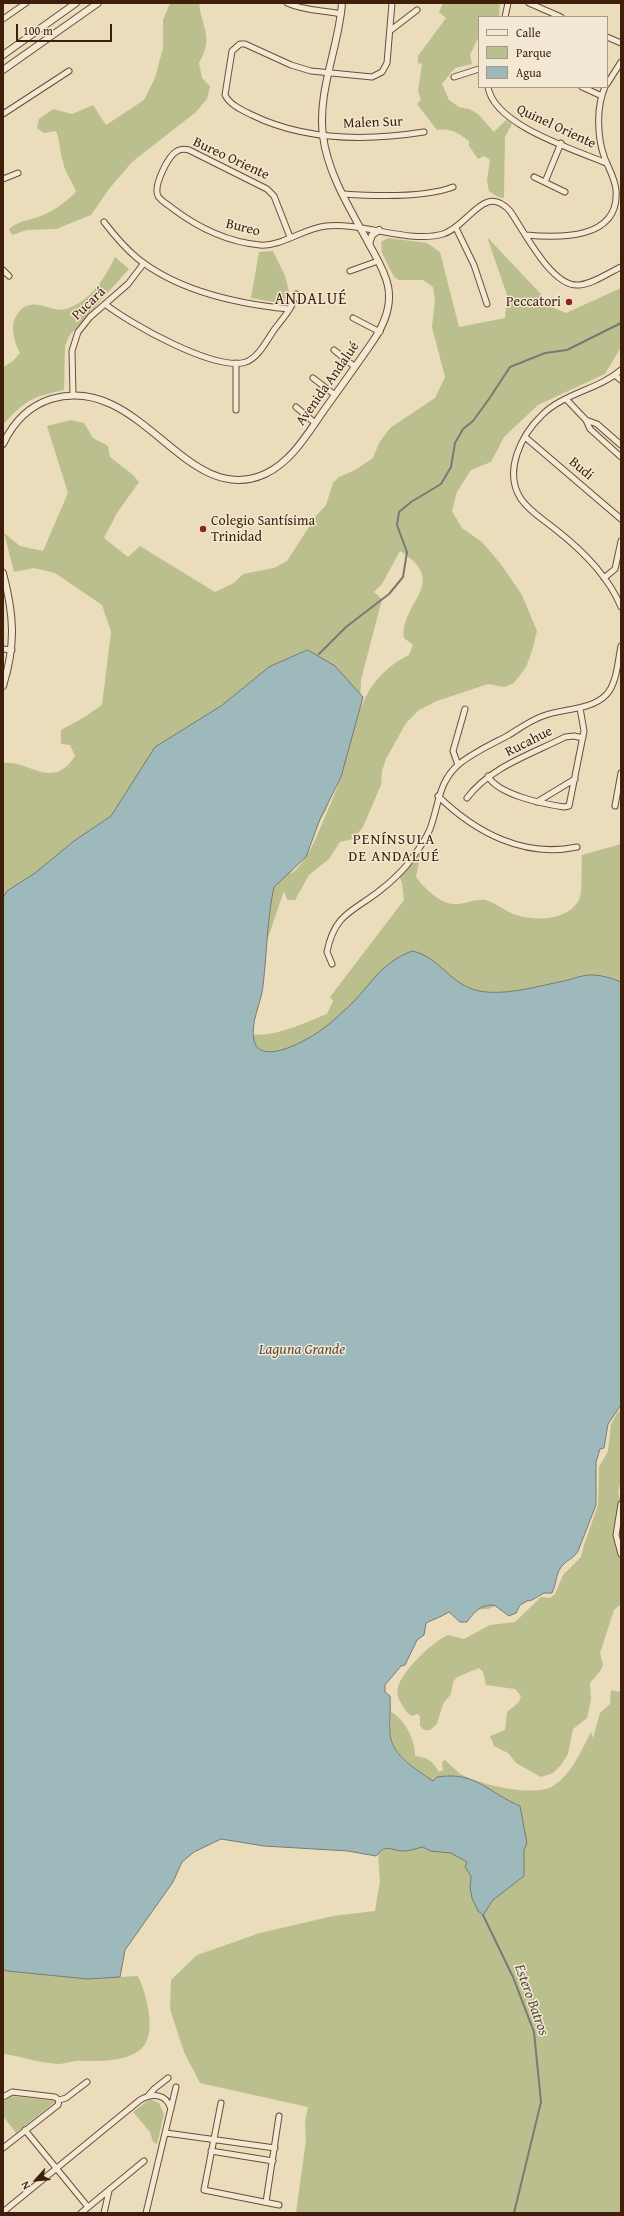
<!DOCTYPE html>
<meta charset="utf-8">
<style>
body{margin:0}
#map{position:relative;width:624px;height:2216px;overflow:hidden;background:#ebdcbc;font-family:"Gentium Book Plus",serif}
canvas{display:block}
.frame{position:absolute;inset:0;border:4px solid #3f1e0b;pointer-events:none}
.legend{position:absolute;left:478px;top:16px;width:130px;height:72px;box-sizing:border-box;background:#f2e8d3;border:1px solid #aa9783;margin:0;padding:5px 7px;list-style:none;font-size:12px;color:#3f1e0b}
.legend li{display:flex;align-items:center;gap:8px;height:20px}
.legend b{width:20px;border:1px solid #aa9783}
.north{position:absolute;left:16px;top:2160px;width:40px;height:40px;-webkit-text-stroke:3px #f2e8d3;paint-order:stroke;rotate:243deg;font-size:11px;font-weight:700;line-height:16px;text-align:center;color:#3f1e0b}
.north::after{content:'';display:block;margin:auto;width:14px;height:18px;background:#3f1e0b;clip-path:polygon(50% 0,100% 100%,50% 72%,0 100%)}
.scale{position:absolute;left:16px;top:24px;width:96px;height:18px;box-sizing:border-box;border:2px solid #3f1e0b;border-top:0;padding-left:5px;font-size:12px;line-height:14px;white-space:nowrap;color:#3f1e0b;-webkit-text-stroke:3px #f2e8d3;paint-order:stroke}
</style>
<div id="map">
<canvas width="624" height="2216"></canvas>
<div class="frame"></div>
<ul class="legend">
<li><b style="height:5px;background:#f2e8d3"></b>Calle</li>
<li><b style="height:11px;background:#bbbf8e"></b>Parque</li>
<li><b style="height:11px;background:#9db9bb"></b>Agua</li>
</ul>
<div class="north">N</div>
<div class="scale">100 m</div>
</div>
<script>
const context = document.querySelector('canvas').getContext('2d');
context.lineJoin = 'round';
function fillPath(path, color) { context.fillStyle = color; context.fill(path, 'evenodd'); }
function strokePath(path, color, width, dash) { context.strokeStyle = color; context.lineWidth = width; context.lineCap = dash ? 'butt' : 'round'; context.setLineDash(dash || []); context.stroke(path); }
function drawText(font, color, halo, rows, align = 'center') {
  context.font = font + ' "Gentium Book Plus",serif'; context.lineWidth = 3; context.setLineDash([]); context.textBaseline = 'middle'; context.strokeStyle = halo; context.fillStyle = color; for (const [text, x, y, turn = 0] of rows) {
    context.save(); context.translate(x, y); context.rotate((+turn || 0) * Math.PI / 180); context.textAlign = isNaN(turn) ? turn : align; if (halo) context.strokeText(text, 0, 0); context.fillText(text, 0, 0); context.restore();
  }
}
const green = new Path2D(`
 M170 3H199C202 29 214 37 199 63L202 78 210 86 207 99 196 112 132 162 109 189 91 215 56 229 27 230 12 235 9 229C22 219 29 221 43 215 55 210 66 202 76 192 73 182 65 173 63 162 60 152 60 141 56 131L44 133 37 128 39 119 53 109 72 114 93 105 106 125 144 100 155 78 163 48V20Z
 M443 3H500L499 17H479V36L470 55 472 64 455 68 442 84 449 100 459 107 469 109 478 114 494 132 506 120 512 124 505 137 504 198 498 197 489 191 487 181 490 160 484 156 478 159 469 146V141C458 133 451 128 437 130L417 104 421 100 418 91 422 64 418 63V56L446 18 439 12Z
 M487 237 554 308 566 313 621 288V347L605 374 538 405 504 437 491 462 471 470 457 492 452 511 462 528 482 542 500 563 522 595 537 631 532 651 526 667 514 683 504 687 488 684 437 701 419 710 406 723 386 759 382 771 381 785 363 827 353 839 340 842 329 859 309 875 295 900H287L284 891 260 961 243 1033C271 1040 301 1024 327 1014L333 1001 330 997 404 900 402 883 399 876 421 853 416 877C425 889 442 906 458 904 467 903 477 899 485 900 496 903 505 911 516 915 536 921 567 921 579 900 583 893 581 864 582 855L621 844V1397L504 1603 488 1609 447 1611 421 1618 382 1681 392 1766 419 1771C407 1765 392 1749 390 1734 390 1727 391 1719 391 1712 404 1718 416 1741 415 1756 427 1757 433 1761 439 1772L443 1770 442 1762 445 1760C450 1764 454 1769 459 1773 476 1784 535 1798 553 1786 572 1774 581 1751 591 1732L593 1738 600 1713 610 1704 611 1690 621 1692V2213H296L306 2140 305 2121 308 2107 200 2083 184 2052 170 2009 171 1980 197 1955 260 1933 333 1916 375 1911 380 1881 378 1854 229 1835 3 1939V763C29 759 52 792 75 756L70 745 61 744V730L83 718 102 705 111 632 102 605 55 573 34 568 14 572 4 533 20 546 43 551 68 493 47 426 71 420 84 423 93 438 108 446 110 457 132 474 139 482 117 513 104 538 128 557 140 546 215 592 234 583 243 574 274 568 287 561 316 516 326 505 333 483 339 477 355 470 373 458 379 443 390 428 435 398 445 377 432 327 435 300 433 287 423 280H399L394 277 382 253 381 242 388 238 427 243 440 252 459 327 505 318 507 295ZM400 551C451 583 400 602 404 638L413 645 409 655C358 680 356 726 341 775 336 792 328 810 321 826 313 845 306 862 290 875L326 810 337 783 360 709 361 680 382 599 374 592 382 584Z
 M273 251 285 276 290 295 285 304 251 298 259 252Z
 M115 257 129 269 69 336 65 346 64 390C32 397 25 400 3 425V367L12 362 20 353C15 344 10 329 15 318 30 291 49 314 66 309 91 301 105 278 115 257Z
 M621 1410V1480L618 1491 621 1504V1604L614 1610 600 1653 603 1665 601 1670 590 1683 591 1700 587 1718 573 1729 568 1754 561 1765 553 1773 541 1777 516 1763 508 1753 494 1746 490 1736 505 1730 507 1712 519 1702 521 1696 515 1689 486 1685 483 1672 479 1668 457 1677 453 1682 451 1694 443 1704 437 1724 430 1730H424L420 1726V1716L417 1714 412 1716C407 1713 405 1710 402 1705 399 1699 396 1694 398 1687 402 1671 433 1641 448 1635L464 1639 490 1625 515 1622 541 1597 550 1598 555 1594 563 1575 581 1557 584 1545 598 1505 599 1467 608 1451 611 1424 617 1413Z
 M3 1969 88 1979 138 1976C146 1993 158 2034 141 2049 126 2062 100 2061 82 2061 74 2060 66 2064 58 2064 39 2063 21 2056 3 2054Z
 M11 2096 56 2101 16 2133 3 2116V2102Z
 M150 2099 159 2103 164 2114 157 2144 153 2142 150 2132 133 2112Z`);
const water = new Path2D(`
 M308 650 335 666 363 697 341 777 320 819 306 857 274 887C267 919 267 953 263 986 261 1004 250 1023 254 1040 260 1070 317 1035 329 1024 341 1014 354 1002 364 990 378 973 390 959 412 951 439 956 450 985 479 991 506 996 538 986 564 981 573 979 582 975 591 975 602 975 611 978 621 982V1405L608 1424 604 1448 600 1449 596 1462V1505L578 1551C574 1558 569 1559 564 1564 555 1572 557 1583 552 1593H544L532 1600 527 1601 520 1605 516 1613 509 1616 494 1605C480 1605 475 1611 467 1622H460L449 1612C441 1617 434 1619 426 1623L424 1635 417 1640 405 1665 401 1666 385 1685V1692L390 1696C391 1709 389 1721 390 1734 392 1756 417 1770 433 1781L437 1777C476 1771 487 1792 520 1806L527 1843 524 1850V1876L493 1900 483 1915 478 1911 472 1898 470 1887 471 1876 465 1867 467 1862 451 1853 430 1851 423 1847C417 1848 410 1851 405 1851 392 1852 387 1842 376 1856L348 1851 264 1846 221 1839 194 1852 182 1862 173 1882 125 1950 120 1977 88 1979 7 1971 3 1969V898L7 891 35 873 74 841 111 816 155 747 221 706 269 667Z`);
const stream = new Path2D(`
 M319 654 346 627 389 594 403 577 407 552 397 525 399 512 411 502 441 484 451 467 455 443 463 429 473 421 489 399 510 367 545 353 567 350 621 323
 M483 1915 513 1977 534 2032 541 2102 514 2213`);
const minor = new Path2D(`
 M287 3C305 11 322 10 341 14
 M392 3 387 63 382 72 372 77 311 71 291 65 245 44H240L232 51 225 95C230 105 242 110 252 115 305 141 367 141 424 132
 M529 3 561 17
 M505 17 508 3
 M3 19 26 3
 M391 30 417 10
 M607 37 621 43
 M454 77 479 69
 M607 84 621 62
 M488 87C494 125 573 149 606 163
 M582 87 602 96
 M3 114 69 71
 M534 177 565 192
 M3 179 18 173
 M545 182 561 143
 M343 194C373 196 425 198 453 187
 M104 222C114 235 125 248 137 258 178 291 238 304 289 309
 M456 228 474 265 487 304
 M526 235C559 238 620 240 616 190 615 179 609 169 605 159 597 138 596 107 605 87
 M290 237 274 196 267 189 189 150C185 149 181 149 177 151 168 156 153 186 158 196 161 201 167 204 172 208 197 227 228 242 260 245 281 247 304 228 326 226 362 222 410 244 443 234 469 226 484 182 510 211 524 231 552 288 579 285 593 284 608 273 621 267
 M3 270 9 276
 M350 271 378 261
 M105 304C129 323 215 372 246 362 259 357 267 340 274 330 282 319 293 308 296 294
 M353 318 380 332
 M334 350 355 367
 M236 363V410
 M621 370C598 390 564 393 542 415 521 435 503 472 521 499 529 511 544 520 555 529 582 550 608 575 621 607
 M615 375 621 380
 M313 378 335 395
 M73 395 72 351 78 332 90 317 128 284 144 263
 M566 399 586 420 597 424 621 445
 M296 407 315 423
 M586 420 590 429 621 457
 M525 437 621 519
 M604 578 615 569 621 541
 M3 649 12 650
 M458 765 453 751 465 709
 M488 776C498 795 544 804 564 807L569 806 584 731 580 708
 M438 796C476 833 524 858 577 847
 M467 798C490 767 532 754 565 737L574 736 583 738
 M537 802 575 779
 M615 806 621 773
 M332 964 327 952C335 911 356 911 383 888 392 881 400 873 407 865 415 854 425 842 430 829 439 805 438 782 459 764 474 752 492 744 509 735 520 728 531 720 543 716 563 708 590 711 606 695 617 684 618 660 621 646
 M621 1504 616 1535 621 1554
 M148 2096 154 2089 168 2078
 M3 2097 12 2092 55 2097 59 2100 66 2098 87 2082
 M221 2103 204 2190 279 2205
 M25 2130 88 2207
 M166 2133 275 2148
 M3 2148 58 2105 59 2100
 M211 2151 273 2161
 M266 2202 279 2116
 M3 2212 140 2100C152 2093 166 2093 171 2109
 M81 2213 144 2161
 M104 2213 109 2191
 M146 2213 176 2087`);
const tertiary = new Path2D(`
 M3 55 76 3
 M3 70 98 3
 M369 244 372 235 379 230
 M3 444C13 423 29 406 51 399 142 372 185 510 265 474 293 461 309 431 327 406 342 385 358 363 373 341 384 325 392 306 388 286 385 271 376 257 369 244 351 210 328 175 323 136 317 91 339 47 342 3
 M3 573C14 615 16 644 3 686`);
const markers = [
 [569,302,4,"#8f2418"],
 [203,529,4,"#8f2418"]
];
const streetNames = [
 ["Malen Sur",373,123,-2],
 ["Quinel Oriente",556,127,25],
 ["Bureo Oriente",231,159,25],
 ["Bureo",243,228,14],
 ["Pucará",89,304,-44],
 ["Avenida Andalué",328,384,-55],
 ["Budi",581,469,40],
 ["Rucahue",529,742,-27]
];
const poiNames = [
 ["Peccatori",561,302],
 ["Colegio Santísima",211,521,"left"],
 ["Trinidad",211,537,"left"]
];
const neighbourhoodNames = [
 ["PENÍNSULA",394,840],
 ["DE ANDALUÉ",394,857]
];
const waterNames = [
 ["Laguna Grande",302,1350],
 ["Estero Batros",531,2000,70]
];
const quarterNames = [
 ["ANDALUÉ",311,300]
];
fillPath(green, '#bbbf8e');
fillPath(water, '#9db9bb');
strokePath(water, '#777b75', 1);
strokePath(stream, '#777b75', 2);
strokePath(minor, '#6a4e37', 7);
strokePath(tertiary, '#6a4e37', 8);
strokePath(minor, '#f2e8d3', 5);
strokePath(tertiary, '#f2e8d3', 6);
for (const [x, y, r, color] of markers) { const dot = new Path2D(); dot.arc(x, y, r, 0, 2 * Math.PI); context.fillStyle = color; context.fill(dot); strokePath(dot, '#f2e8d3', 1.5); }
drawText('14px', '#3f1e0b', '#f2e8d3', streetNames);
drawText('14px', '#3f1e0b', '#f2e8d3', poiNames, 'right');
context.letterSpacing = '1px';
drawText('15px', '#3f1e0b', '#f2e8d3', neighbourhoodNames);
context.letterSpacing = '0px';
drawText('italic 15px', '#5b4c40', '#f2e8d3', waterNames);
context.letterSpacing = '1px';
drawText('16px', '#3f1e0b', '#f2e8d3', quarterNames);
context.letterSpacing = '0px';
</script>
